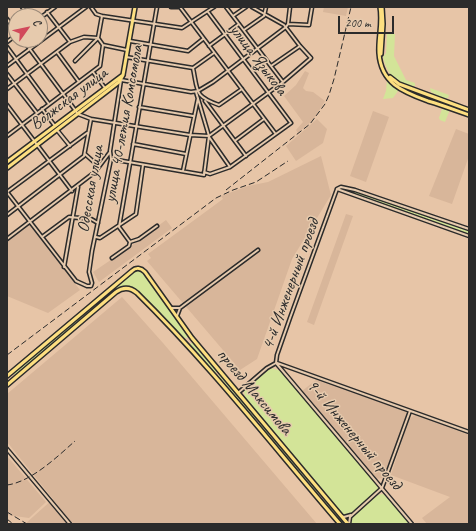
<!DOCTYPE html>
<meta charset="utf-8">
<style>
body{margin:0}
#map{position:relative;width:476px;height:531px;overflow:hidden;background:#e7c5a7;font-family:Caveat,sans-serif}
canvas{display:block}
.frame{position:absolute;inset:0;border:8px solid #2b2b2b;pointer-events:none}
.north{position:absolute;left:8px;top:8px;width:40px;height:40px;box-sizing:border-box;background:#e6caad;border:1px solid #9b8a79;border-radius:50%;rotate:57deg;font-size:11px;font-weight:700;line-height:16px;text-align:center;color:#2b2b2b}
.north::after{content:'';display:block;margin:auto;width:14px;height:18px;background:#d1495b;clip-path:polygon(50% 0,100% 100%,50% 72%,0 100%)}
.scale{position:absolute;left:338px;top:16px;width:56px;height:18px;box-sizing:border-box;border:2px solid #2b2b2b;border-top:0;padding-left:5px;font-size:12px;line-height:14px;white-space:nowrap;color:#2b2b2b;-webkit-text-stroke:3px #e6caad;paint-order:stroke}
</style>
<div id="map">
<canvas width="476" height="531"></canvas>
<div class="frame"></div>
<div class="north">С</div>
<div class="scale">200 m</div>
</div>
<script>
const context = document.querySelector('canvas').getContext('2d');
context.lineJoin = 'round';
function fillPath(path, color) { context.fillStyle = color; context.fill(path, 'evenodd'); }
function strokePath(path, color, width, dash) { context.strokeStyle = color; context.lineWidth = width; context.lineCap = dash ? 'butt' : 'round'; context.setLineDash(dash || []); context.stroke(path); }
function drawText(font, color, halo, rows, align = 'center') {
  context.font = font + ' Caveat,sans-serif'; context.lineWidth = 3; context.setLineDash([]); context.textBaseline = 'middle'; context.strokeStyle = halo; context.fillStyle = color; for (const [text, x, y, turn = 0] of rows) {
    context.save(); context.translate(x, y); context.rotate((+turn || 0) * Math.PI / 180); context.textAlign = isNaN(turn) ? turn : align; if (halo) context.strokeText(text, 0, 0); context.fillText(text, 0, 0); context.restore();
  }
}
const built = new Path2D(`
 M324 7H348L346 16 323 12Z
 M305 71 309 73 303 88 306 91 313 92 325 101 314 119 298 133 296 130 303 122 284 96 296 85Z
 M373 111 389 117 366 182 350 176Z
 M317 119 327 129 323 143 296 161 286 146Z
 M456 129 469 134V156L452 204 429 196Z
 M321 156 331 195 292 259 257 359 240 370 147 261 151 258 148 254 223 199 221 196 248 186 268 182Z
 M346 214 353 216 314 325 307 322Z
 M166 220 172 228 99 282 93 272 127 249Z
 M29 224 80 290 48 313 7 296V241Z
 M122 297 163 343 317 524H25L53 499 7 442V394Z
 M316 380 405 411 407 413 406 419 383 478 376 479 302 391Z
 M415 415 469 435V524H427L422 518 450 497 391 475 409 419Z
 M7 456 46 502 29 518 7 515Z`);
const green = new Path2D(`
 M387 33 395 34 394 56 406 80 415 83V86C398 89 386 72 383 57L386 53Z
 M387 80 398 89V91L393 98 383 99 386 91Z
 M430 88 449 95 448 98H443L431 92Z
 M442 109 449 110V112L445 122 440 120 439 118Z
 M342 189 359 192 469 231V234Z
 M137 270H141L144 273 188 335 187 338H184L138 292C125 281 115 290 105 299H103L133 272Z
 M96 302H98V304L16 375 14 374 15 372Z
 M193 342 215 368 218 371 215 373 192 347 190 344Z
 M271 368 278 370 283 373 376 484 378 488 377 492 351 514 343 515 246 400 244 392 245 389Z
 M218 375H220L256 417V419L254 418Z
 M260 423 320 493V495L318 494 259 425Z
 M383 494 387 497 410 524H351L350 521 352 517 378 495Z
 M325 499V500L346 524H343L324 501 323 500Z`);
const minor = new Path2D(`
 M22 7 29 16
 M91 7 96 14 102 16 182 28 214 7
 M171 7H180
 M180 7 275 133
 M226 7 283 82
 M47 12 70 42
 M233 16 246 7
 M40 18 55 7
 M7 19 16 31
 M288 24 309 25 312 7
 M244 30 264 16 266 7
 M98 38 103 45
 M23 40 78 114 91 119 190 135 209 136 283 82 311 58 300 46 284 25 252 7
 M130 41 188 51 203 39
 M7 42 16 35
 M103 45 127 50
 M209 46 239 24
 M7 47 49 104
 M57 52 79 82
 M126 57 193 68 214 53
 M75 61 98 38 102 16
 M7 66 86 7
 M271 66 300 46
 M193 68C198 92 194 96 219 105L242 89
 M93 72 105 88
 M7 74 37 113
 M7 89 70 42 84 37 98 38
 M205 101 246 156
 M7 105 72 191
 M139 107 193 116
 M42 109 55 126
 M57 130 70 146
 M7 136 100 66 103 45
 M209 137 230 167
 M236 140 264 119
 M133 144 186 154
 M85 154 95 163 97 169
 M111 159 204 175 209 136 196 92
 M183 171 198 98
 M204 172 210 174 230 167 291 123 208 12
 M337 189 469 236
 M337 189 341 187 355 190 469 229
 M7 192 76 281 87 286H91L92 283 89 272 92 251 111 159 110 151 121 80 191 92 198 91 213 82 286 27 288 24 290 7
 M7 192 87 133
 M7 215 84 156 91 119
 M42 237 69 217 91 219 98 223
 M96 237 100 238 136 214 143 165
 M7 239 95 172 110 152
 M130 242 119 227 157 7
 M112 258 129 246 130 242 139 239 157 226
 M64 267 78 187
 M171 308H180
 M177 316 180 308 258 250
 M276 363 412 524
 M276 363 277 355 290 318 337 189
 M277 363 469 432
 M238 393 267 368 276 363
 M7 449 70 524
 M341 516 344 517 351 515
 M349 524 350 517 382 488 410 411`);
const major = new Path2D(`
 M380 7C383 23 378 38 379 53 381 84 404 92 428 101 442 105 455 110 469 115
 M381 54 383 24 382 7
 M390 77 399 84 469 110
 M7 162 123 75
 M7 168 119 82 123 75 135 7
 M7 376 132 271C136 267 141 268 145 272L192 338 348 524
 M7 385 116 292C123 287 130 287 137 293 210 365 273 446 340 524`);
const rail = new Path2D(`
 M226 190 310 124 325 104 329 95 334 79 351 7
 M7 355 216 198 233 190 256 182 288 161
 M7 485C31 482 57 457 75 441
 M7 512 27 524
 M7 519 13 524`);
const streetNames = [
 ["улица Языкова",258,60,53],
 ["Волжская улица",69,99,-37],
 ["улица 40-летия Комсомола",124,124,-80],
 ["Одесская улица",91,189,-80],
 ["4-й Инженерный проезд",291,284,-70],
 ["проезд Максимова",254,392,50],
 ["9-й Инженерный проезд",354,435,50]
];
fillPath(built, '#d8b69a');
fillPath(green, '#d3e498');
strokePath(minor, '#2b2b2b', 5);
strokePath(major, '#2b2b2b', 6);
strokePath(minor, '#e6caad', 2);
strokePath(major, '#fddf80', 3);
strokePath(rail, '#2b2b2b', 1, [6, 3]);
drawText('17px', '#2b2b2b', '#e6caad', streetNames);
</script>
